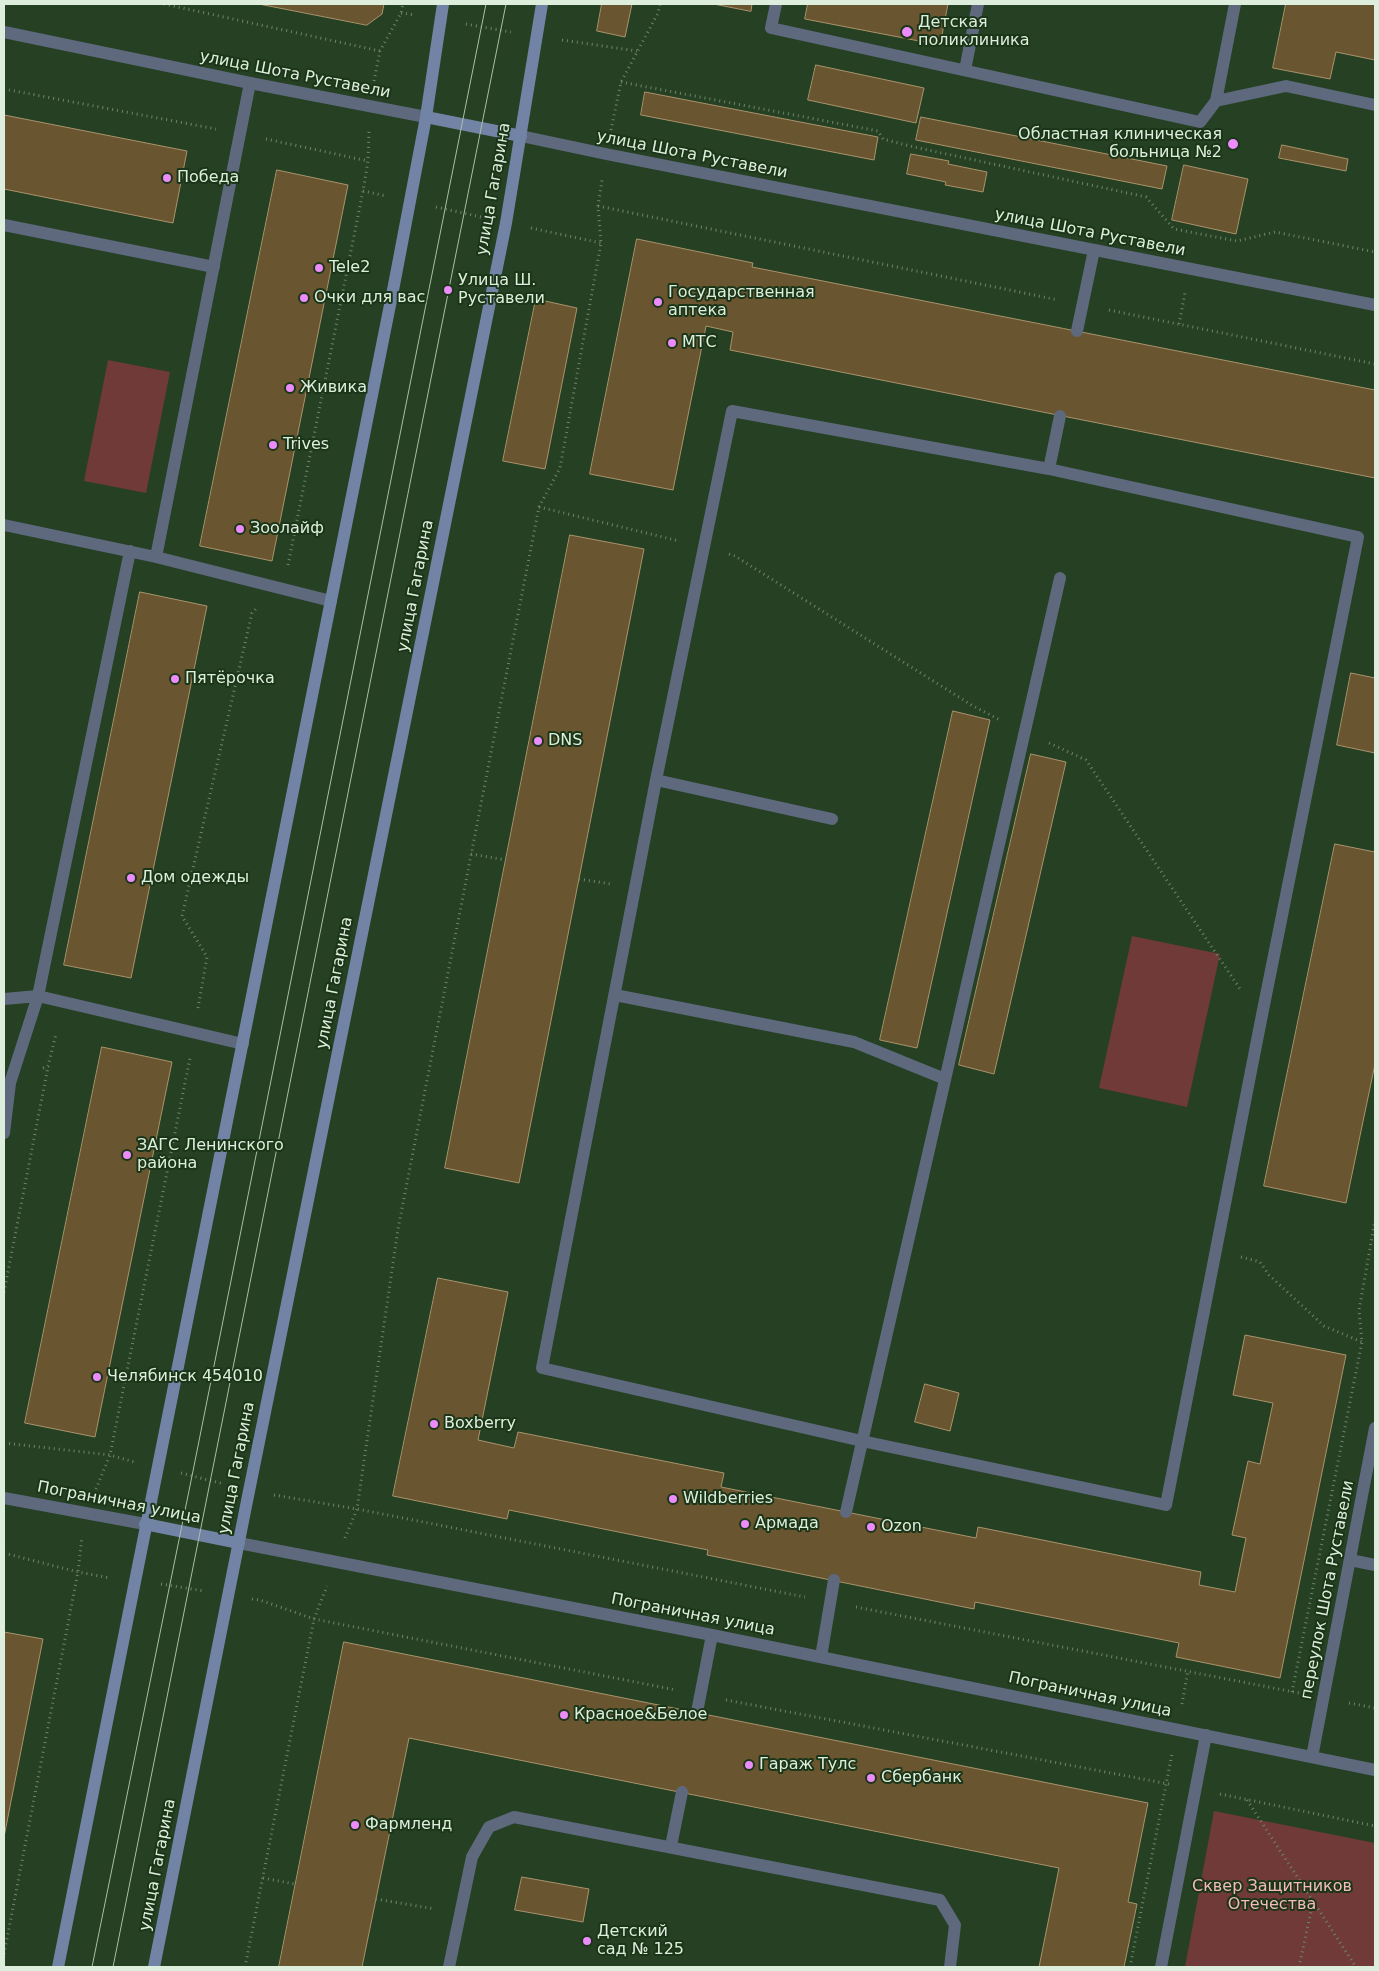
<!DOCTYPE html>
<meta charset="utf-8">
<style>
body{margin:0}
#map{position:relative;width:1379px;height:1971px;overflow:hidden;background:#254022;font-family:"DejaVu Sans",sans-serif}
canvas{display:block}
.frame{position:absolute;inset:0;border:5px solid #deeedc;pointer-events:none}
</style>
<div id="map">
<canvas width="1379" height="1971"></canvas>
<div class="frame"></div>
</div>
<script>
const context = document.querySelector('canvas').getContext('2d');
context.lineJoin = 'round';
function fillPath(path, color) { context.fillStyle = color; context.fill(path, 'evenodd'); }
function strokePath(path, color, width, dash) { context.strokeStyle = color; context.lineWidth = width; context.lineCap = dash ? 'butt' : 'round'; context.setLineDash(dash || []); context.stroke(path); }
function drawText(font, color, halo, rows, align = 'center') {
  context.font = font + ' "DejaVu Sans",sans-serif'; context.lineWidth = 4; context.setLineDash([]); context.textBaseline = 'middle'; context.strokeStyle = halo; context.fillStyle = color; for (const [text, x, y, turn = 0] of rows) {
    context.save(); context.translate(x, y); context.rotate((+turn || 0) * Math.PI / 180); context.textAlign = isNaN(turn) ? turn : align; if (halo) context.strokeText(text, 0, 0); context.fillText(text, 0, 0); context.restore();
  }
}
const green = new Path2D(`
 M108 360 170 372 146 493 84 481Z
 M1132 936 1220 954 1187 1107 1099 1088Z
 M1214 1811 1375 1843V1967H1185Z`);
const building = new Path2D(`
 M259 4H384L382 14 367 25Z
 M602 4H632L625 37 597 31Z
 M714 4H752L751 11Z
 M808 4H948L940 45 805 19Z
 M1286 4H1375V60L1336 52 1330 79 1273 68Z
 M816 65 924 88 916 123 808 100Z
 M645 92 878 137 874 160 641 115Z
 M4 115 187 151 173 223 4 189Z
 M921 117 1167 166 1162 189 916 140Z
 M1282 145 1348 159 1346 171 1279 158Z
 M911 154 949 161 948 164 987 172 983 192 945 185 946 182 907 174Z
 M1184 165 1248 179 1236 234 1172 220Z
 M277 170 348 185 272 561 200 546Z
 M637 239 753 263 752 267 1375 390V478L730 350 733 332 706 326 673 490 590 474Z
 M536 299 577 308 545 469 503 461Z
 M570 535 644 549 519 1183 445 1168Z
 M140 592 207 606 131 978 64 965Z
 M1351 673 1375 678V753L1337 745Z
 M953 711 990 720 917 1048 880 1040Z
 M1031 754 1066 762 994 1074 959 1065Z
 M1335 844 1375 852V1064L1346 1203 1264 1186Z
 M102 1047 172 1062 95 1437 25 1423Z
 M438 1278 508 1292 478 1440 514 1448 518 1432 724 1473 721 1487 976 1538 978 1527 1201 1572 1199 1585 1235 1592 1246 1538 1232 1535 1248 1461 1260 1464 1273 1403 1233 1395 1245 1335 1346 1355 1280 1678 1176 1657 1179 1643 975 1602 974 1609 707 1555 708 1550 509 1510 507 1519 393 1496Z
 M925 1384 959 1393 950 1431 915 1422Z
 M4 1632 43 1639 4 1837Z
 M344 1642 1148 1803 1128 1902 1137 1904 1124 1967H1039L1059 1868 409 1738 362 1967H279Z
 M522 1877 589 1889 583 1922 515 1910Z`);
const path = new Path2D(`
 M164 4 380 51
 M401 13 415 15
 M466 24 511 32
 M562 40 637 51
 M374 81 380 51 401 13 403 4
 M621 82 878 131 883 139 914 147 1146 197 1174 229 1237 241 1275 232 1375 252
 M4 89 216 129
 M611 130 621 82 658 13 660 4
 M266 139 368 161
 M363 191 386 196
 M598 206 1058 300
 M436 207 481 217
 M531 228 601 243
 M1109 310 1375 364
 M1179 324 1185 293
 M539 507 679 541
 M729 554 735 556 973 706 1000 720
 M288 565 363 191 368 161 369 131
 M1049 743 1086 760 1240 989
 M471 854 506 860
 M579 879 611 884
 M198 1008 207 957 182 916 252 613 256 609
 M43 1068 48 1066 56 1034
 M1241 1257 1260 1262 1269 1275 1324 1326 1362 1342
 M4 1292 48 1067
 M4 1443 110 1455 134 1462
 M181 1473 224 1484
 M96 1489 110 1455 190 1058
 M274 1495 357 1509 805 1597
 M345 1538 357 1509 398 1229 539 507 560 468 601 243 598 206 602 180
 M4 1553 78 1572 110 1578
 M161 1584 204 1591
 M252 1599 260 1600 314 1619 676 1690
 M856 1607 1299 1693
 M1292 1692 1362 1342 1359 1310 1375 1220
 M726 1700 1169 1784
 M1349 1703 1375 1708
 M1182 1704 1188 1670
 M1220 1794 1375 1826
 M1247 1800 1356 1967
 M263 1878 295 1884
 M376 1899 435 1909
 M4 1954 78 1572 82 1537
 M245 1967 314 1619 327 1586
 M1130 1967 1172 1754
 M1299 1967 1313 1902`);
const service = new Path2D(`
 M776 4 771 28 1200 122 1216 101 1286 86 1375 105
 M965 70 978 4
 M1216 101 1235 4
 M4 225 214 267
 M1077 331 1094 250
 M1049 469 732 411 656 780 542 1368 862 1441 1166 1505 1261 1020 1358 537 1049 469 1060 416
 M4 525 156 557 331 601
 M156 557 250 83
 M656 780 832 819
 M615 995 854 1042 945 1079
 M4 999 38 996 243 1044
 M4 1133 10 1083 38 996 130 551
 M846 1512 1060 578
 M1350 1560 1375 1565
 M821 1657 834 1580
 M697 1712 712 1635
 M671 1846 682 1792
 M449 1967 472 1857 489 1827 514 1817 940 1900 955 1925 950 1967`);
const minor = new Path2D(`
 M4 1498 145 1524
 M239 1543 712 1635 1375 1770
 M1312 1757 1375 1428
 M1161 1967 1206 1735`);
const tertiary = new Path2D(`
 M4 32 250 83 426 117
 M521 136 606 154 1375 305`);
const secondary = new Path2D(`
 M426 117 521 136
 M145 1524 239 1543
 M58 1967 394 285 426 117 443 4
 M154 1967 249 1491 506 223 542 4`);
const tram = new Path2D(`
 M92 1967 192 1476 486 4
 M113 1967 506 4`);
const markers = [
 [907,32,6,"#ec8cfa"],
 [1233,144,6,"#ec8cfa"],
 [167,178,5,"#ec8cfa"],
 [319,268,5,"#ec8cfa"],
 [448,290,5,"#ec8cfa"],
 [304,298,5,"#ec8cfa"],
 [658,302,5,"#ec8cfa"],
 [672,343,5,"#ec8cfa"],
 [290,388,5,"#ec8cfa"],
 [273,445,5,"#ec8cfa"],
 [240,529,5,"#ec8cfa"],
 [175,679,5,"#ec8cfa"],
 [538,741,5,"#ec8cfa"],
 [131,878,5,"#ec8cfa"],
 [127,1155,5,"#ec8cfa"],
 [97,1377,5,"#ec8cfa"],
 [434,1424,5,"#ec8cfa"],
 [673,1499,5,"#ec8cfa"],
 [745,1524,5,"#ec8cfa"],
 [871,1527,5,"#ec8cfa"],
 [564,1715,5,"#ec8cfa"],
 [749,1765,5,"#ec8cfa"],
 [871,1778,5,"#ec8cfa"],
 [355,1825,5,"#ec8cfa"],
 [587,1941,5,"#ec8cfa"]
];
const poiNames = [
 ["Детская",918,23],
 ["поликлиника",918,41],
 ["Областная клиническая",1222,135,"right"],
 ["больница №2",1222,153,"right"],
 ["Победа",177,178],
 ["Tele2",329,268],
 ["Улица Ш.",458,281],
 ["Руставели",458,299],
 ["Государственная",668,293],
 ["аптека",668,311],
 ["Очки для вас",314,298],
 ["МТС",682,343],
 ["Живика",300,388],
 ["Trives",283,445],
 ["Зоолайф",250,529],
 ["Пятёрочка",185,679],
 ["DNS",548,741],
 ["Дом одежды",141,878],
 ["ЗАГС Ленинского",137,1146],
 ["района",137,1164],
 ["Челябинск 454010",107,1377],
 ["Boxberry",444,1424],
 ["Wildberries",683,1499],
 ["Армада",755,1524],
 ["Ozon",881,1527],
 ["Красное&Белое",574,1715],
 ["Гараж Тулс",759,1765],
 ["Сбербанк",881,1778],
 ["Фармленд",365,1825],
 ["Детский",597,1932],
 ["сад № 125",597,1950]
];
const streetNames = [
 ["улица Шота Руставели",295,75,11],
 ["улица Шота Руставели",692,155,11],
 ["улица Гагарина",494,189,-80],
 ["улица Шота Руставели",1090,233,11],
 ["улица Гагарина",416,586,-79],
 ["улица Гагарина",335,983,-79],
 ["улица Гагарина",237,1468,-79],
 ["Пограничная улица",119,1503,11],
 ["переулок Шота Руставели",1328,1590,-79],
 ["Пограничная улица",693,1615,11],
 ["Пограничная улица",1090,1695,12],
 ["улица Гагарина",158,1865,-79]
];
const parkNames = [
 ["Сквер Защитников",1272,1887],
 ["Отечества",1272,1905]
];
fillPath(green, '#703a39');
fillPath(building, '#695530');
strokePath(building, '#a9936c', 1);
strokePath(path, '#6e856c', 3, [1, 4]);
strokePath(service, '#5e697e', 12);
strokePath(minor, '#5e697e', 12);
strokePath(tertiary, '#5e697e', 12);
strokePath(secondary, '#7284a5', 12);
strokePath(tram, '#abbea9', 1);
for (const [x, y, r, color] of markers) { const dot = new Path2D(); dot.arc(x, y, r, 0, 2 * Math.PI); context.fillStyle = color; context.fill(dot); strokePath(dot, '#1b3518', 2); }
drawText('16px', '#deeedc', '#1b3518', poiNames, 'left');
drawText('16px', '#deeedc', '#1b3518', streetNames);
drawText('16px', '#f4bbb8', '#1b3518', parkNames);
</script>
